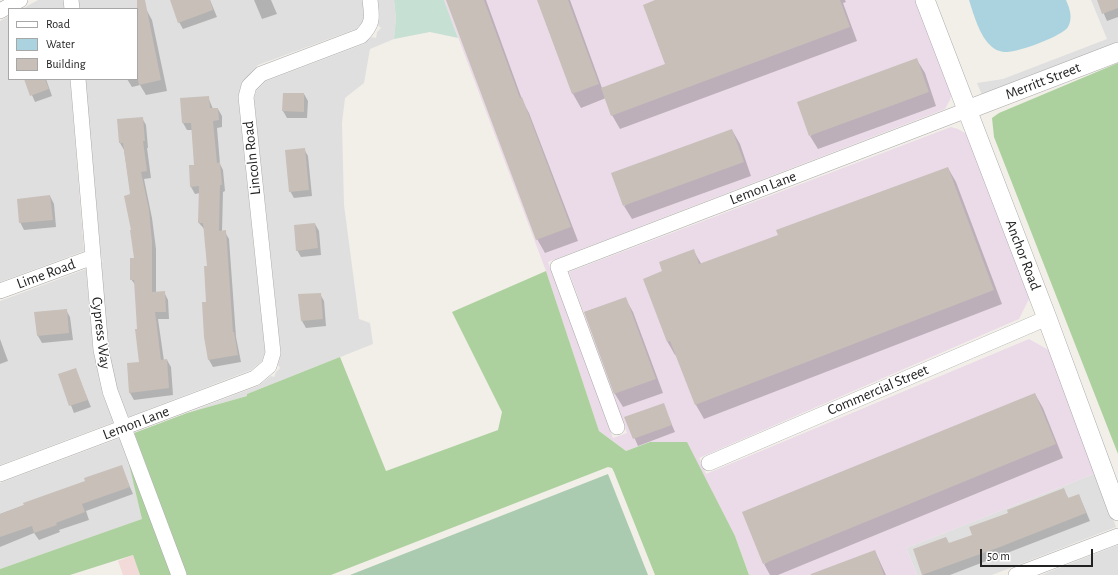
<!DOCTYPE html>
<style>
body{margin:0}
#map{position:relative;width:1118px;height:575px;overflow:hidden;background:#f2efe9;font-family:"Alegreya Sans",sans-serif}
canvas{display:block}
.legend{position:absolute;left:8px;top:8px;width:130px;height:72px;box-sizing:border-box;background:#fff;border:1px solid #a7a7a7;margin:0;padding:5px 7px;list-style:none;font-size:12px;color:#222}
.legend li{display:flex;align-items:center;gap:8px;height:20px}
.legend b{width:20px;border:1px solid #a7a7a7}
.scale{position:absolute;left:980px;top:549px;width:113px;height:18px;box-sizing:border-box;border:2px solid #222;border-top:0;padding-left:5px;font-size:12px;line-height:14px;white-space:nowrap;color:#222;-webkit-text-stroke:3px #fff;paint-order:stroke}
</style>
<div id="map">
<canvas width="1118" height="575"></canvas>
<ul class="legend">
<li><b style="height:5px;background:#fff"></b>Road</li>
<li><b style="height:11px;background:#aad3df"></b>Water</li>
<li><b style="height:11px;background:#c7bfb8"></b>Building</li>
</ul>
<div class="scale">50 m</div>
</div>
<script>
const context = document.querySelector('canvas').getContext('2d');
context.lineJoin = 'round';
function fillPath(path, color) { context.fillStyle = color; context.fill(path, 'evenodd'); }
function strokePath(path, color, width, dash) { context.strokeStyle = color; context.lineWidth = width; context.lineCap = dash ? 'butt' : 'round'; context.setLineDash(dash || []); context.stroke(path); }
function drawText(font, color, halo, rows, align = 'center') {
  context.font = font + ' "Alegreya Sans",sans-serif'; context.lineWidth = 3; context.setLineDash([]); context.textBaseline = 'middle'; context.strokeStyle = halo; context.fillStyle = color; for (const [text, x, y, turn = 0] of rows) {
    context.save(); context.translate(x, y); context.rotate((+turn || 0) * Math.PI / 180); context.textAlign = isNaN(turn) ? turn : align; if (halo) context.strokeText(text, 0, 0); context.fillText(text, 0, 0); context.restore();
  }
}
const residential = new Path2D(`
 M38 0H63L64 9H22Z
 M79 0H363L364 15 363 22 356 29 258 65 242 83 238 98 265 352 262 361 251 370 128 417 117 389 108 349 101 263 103 262 101 256 85 79H137V9H79Z
 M378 0H394L396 18 394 39 370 49 364 83 345 98 342 123 344 205 359 319 370 323 373 344 247 394V396L187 413 258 386 271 376 274 377 276 372 280 368 278 365 281 353 254 99 256 91 266 81 364 44 372 37 376 38 377 32 381 28 378 25 380 16Z
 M1091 0H1118V42L982 95 977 83 1003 79 1107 39Z
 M9 16V79H70L84 251 0 282V21Z
 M86 269 93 351 102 393 114 422 0 465V301Z
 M120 438 128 460 143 519 0 569V483Z
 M1096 473 1116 527 992 575H917L906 548Z
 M1118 545V575H1041Z`);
const commercial = new Path2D(`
 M133 555 140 575H123L118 561Z`);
const industrial = new Path2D(`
 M444 0H918L953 87 950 100 945 109 548 262 613 438 627 433 569 272 951 127 958 129 970 136 1030 297 1019 319 699 458 706 474 1029 339 1054 353 1096 473 906 548 917 575H749L735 536 650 442 626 451 599 431 546 271Z`);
const forest = new Path2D(`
 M1118 63V454L994 137 992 118 999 113Z
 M546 271 599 431 626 451 650 442H687L735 536 749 575H655L614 472 612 468 608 467 331 575H187L134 433 187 413 247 396V394L340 357 386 471 498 430 502 412 452 312Z
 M128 460 171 575H140L133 555 70 575H0V569L142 519Z`);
const wetland = new Path2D(`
 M394 0H444L458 38 430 32 394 39 396 18Z`);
const cemetery = new Path2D(`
 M608 474 648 575H350Z`);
const water = new Path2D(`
 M969 0H1066C1070 9 1073 18 1068 27 1063 36 1016 53 1006 52 1002 52 995 50 992 47 979 36 974 15 969 0Z`);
const shadow = new Path2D(`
 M173 0H210L217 17 183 29 179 22Z
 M254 0H271L277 14 262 19Z
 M447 0H486L523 102 529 113 578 241 545 253 537 239Z
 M538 0H570L602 88 667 65 657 0H845L846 2 843 3 857 41 620 129 612 115 606 98 581 108 573 94Z
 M1098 0H1118V17L1107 21Z
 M146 9 152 20 167 91 146 95 140 85 132 87 127 79H137V11Z
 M917 60 925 73 936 106 818 149 810 136Z
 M25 79H46L52 96 35 102Z
 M304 94 308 101 307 118H287L283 111Z
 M208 97 213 109H218L222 116V127L217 128 220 164 223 170 225 191 223 192 222 232H225L229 239 236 337 241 362 213 367 209 360 205 337 208 267 205 230 199 223 200 193 195 194 191 187 195 165 192 130H187L183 123Z
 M142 118 146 125 148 148H147L151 178 144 179 152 218 156 249V293L164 292 168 300 169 319H158L164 361 167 360 171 367 173 395 134 400 130 393 128 364 140 363 136 286 131 279 135 259 131 195 124 150 120 143Z
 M732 130 740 144 751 176 632 219 624 206Z
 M304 149 308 156 312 196 294 198 290 191Z
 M948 168 956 182 1002 304 704 419 696 405 677 355H675L667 341 664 272 693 250 702 265 779 236Z
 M50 196 54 204 56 227 24 230 20 222Z
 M315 224 319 231 321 255 301 257 297 250Z
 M320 294 324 301 326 326 306 328 302 321Z
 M625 298 633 312 663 393 623 407 615 394 585 312Z
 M66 310 70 317 73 340 42 343 38 336 35 313Z
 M0 339 8 361 0 364Z
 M75 369 91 407 74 413 59 375Z
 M1035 394 1043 408 1063 458 778 575H770L764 564Z
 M663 404 675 432 638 446 626 418Z
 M121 466 133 494 86 511 89 520 59 530 60 532 39 540 34 533 0 547V514L86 482Z
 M1063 490 1069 499 1079 495 1090 521 950 575H923L914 550 950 544 973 536 1009 514Z
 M875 551 886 575H810Z`);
const building = new Path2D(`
 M137 0H145L161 80 139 85 137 75Z
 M170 0H210L213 10 178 23Z
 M446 0H484L520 98 522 97 571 227 536 240Z
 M537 0H568L599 84 572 94Z
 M655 0H840L850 27 611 116 601 88 665 64 643 5Z
 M1097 0H1118V8L1102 14Z
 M917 58 929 92 809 136 797 102Z
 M24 79H45L49 89 30 96Z
 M283 93H304V112L282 111Z
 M209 96 210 108H218L219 120 213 121 217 163 220 162 222 185H220L219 231 226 230 233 332H234L238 355 208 360 204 337 202 302H206L204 266H207L203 223H198L199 186 190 187 189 165H194L191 123H182L180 98Z
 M143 117 145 141H143L147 171 141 172 149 210 152 241V292L165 291 166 312H155L161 360 167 359 169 388 129 393 127 363 139 362 135 329H137L134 280H130V258H134L130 230H131L124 196 130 194 123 143H119L117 119Z
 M732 129 744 162 623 206 611 173Z
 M305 148 309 190 289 192 285 150Z
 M948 167 994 290 695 405 670 341 667 342 643 279 662 271 659 262 694 249 699 264 778 235 776 230Z
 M50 195 53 220 19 223 17 199Z
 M315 223 318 248 296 251 294 225Z
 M321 293 323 319 301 321 298 294Z
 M626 297 656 379 614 394 584 312Z
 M67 309 69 333 37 336 34 312Z
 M76 368 88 400 69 406 58 374Z
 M1035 393 1056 444 763 564 742 512Z
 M664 403 672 425 633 439 624 417Z
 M122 465 130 487 82 504 85 512 56 523 57 525 34 533 32 526 0 537V514L24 505 23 503 85 481 84 478Z
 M1064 488 1068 498 1079 494 1086 513 1000 547 922 575 913 549 946 537 949 543 972 535 969 527 1008 513 1007 510Z
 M875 550 884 575H811V574Z`);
const minor = new Path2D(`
 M71 0 72 9
 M0 11 20 0
 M78 79 101 350 110 391 179 575
 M0 291 93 257
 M617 427 558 267 967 110
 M709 463 1047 318
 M0 474 255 378 269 366 273 353 246 97 249 86 261 74 361 36C374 23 372 17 370 0
 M1016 575 1118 536`);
const tertiary = new Path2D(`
 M925 0 1047 318 1118 511
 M967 110 1118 52`);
const streetNames = [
 ["Merritt Street",1043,81,-21],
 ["Lincoln Road",252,158,-96],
 ["Lemon Lane",763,188,-21],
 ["Anchor Road",1023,255,69],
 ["Lime Road",46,274,-20],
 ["Cypress Way",101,333,83],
 ["Commercial Street",878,390,-23],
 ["Lemon Lane",136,423,-21]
];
fillPath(residential, '#e0dfdf');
fillPath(commercial, '#f2dad9');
fillPath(industrial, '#ebdbe8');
fillPath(forest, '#add19e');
fillPath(wetland, '#c6e0d4');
fillPath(cemetery, '#aacbaf');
fillPath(water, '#aad3df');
fillPath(shadow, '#0003');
fillPath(building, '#c7bfb8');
strokePath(minor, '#a9a9a9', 16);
strokePath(tertiary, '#a9a9a9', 20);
strokePath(minor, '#fff', 15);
strokePath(tertiary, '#fff', 19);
drawText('15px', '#222', '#fff', streetNames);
</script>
